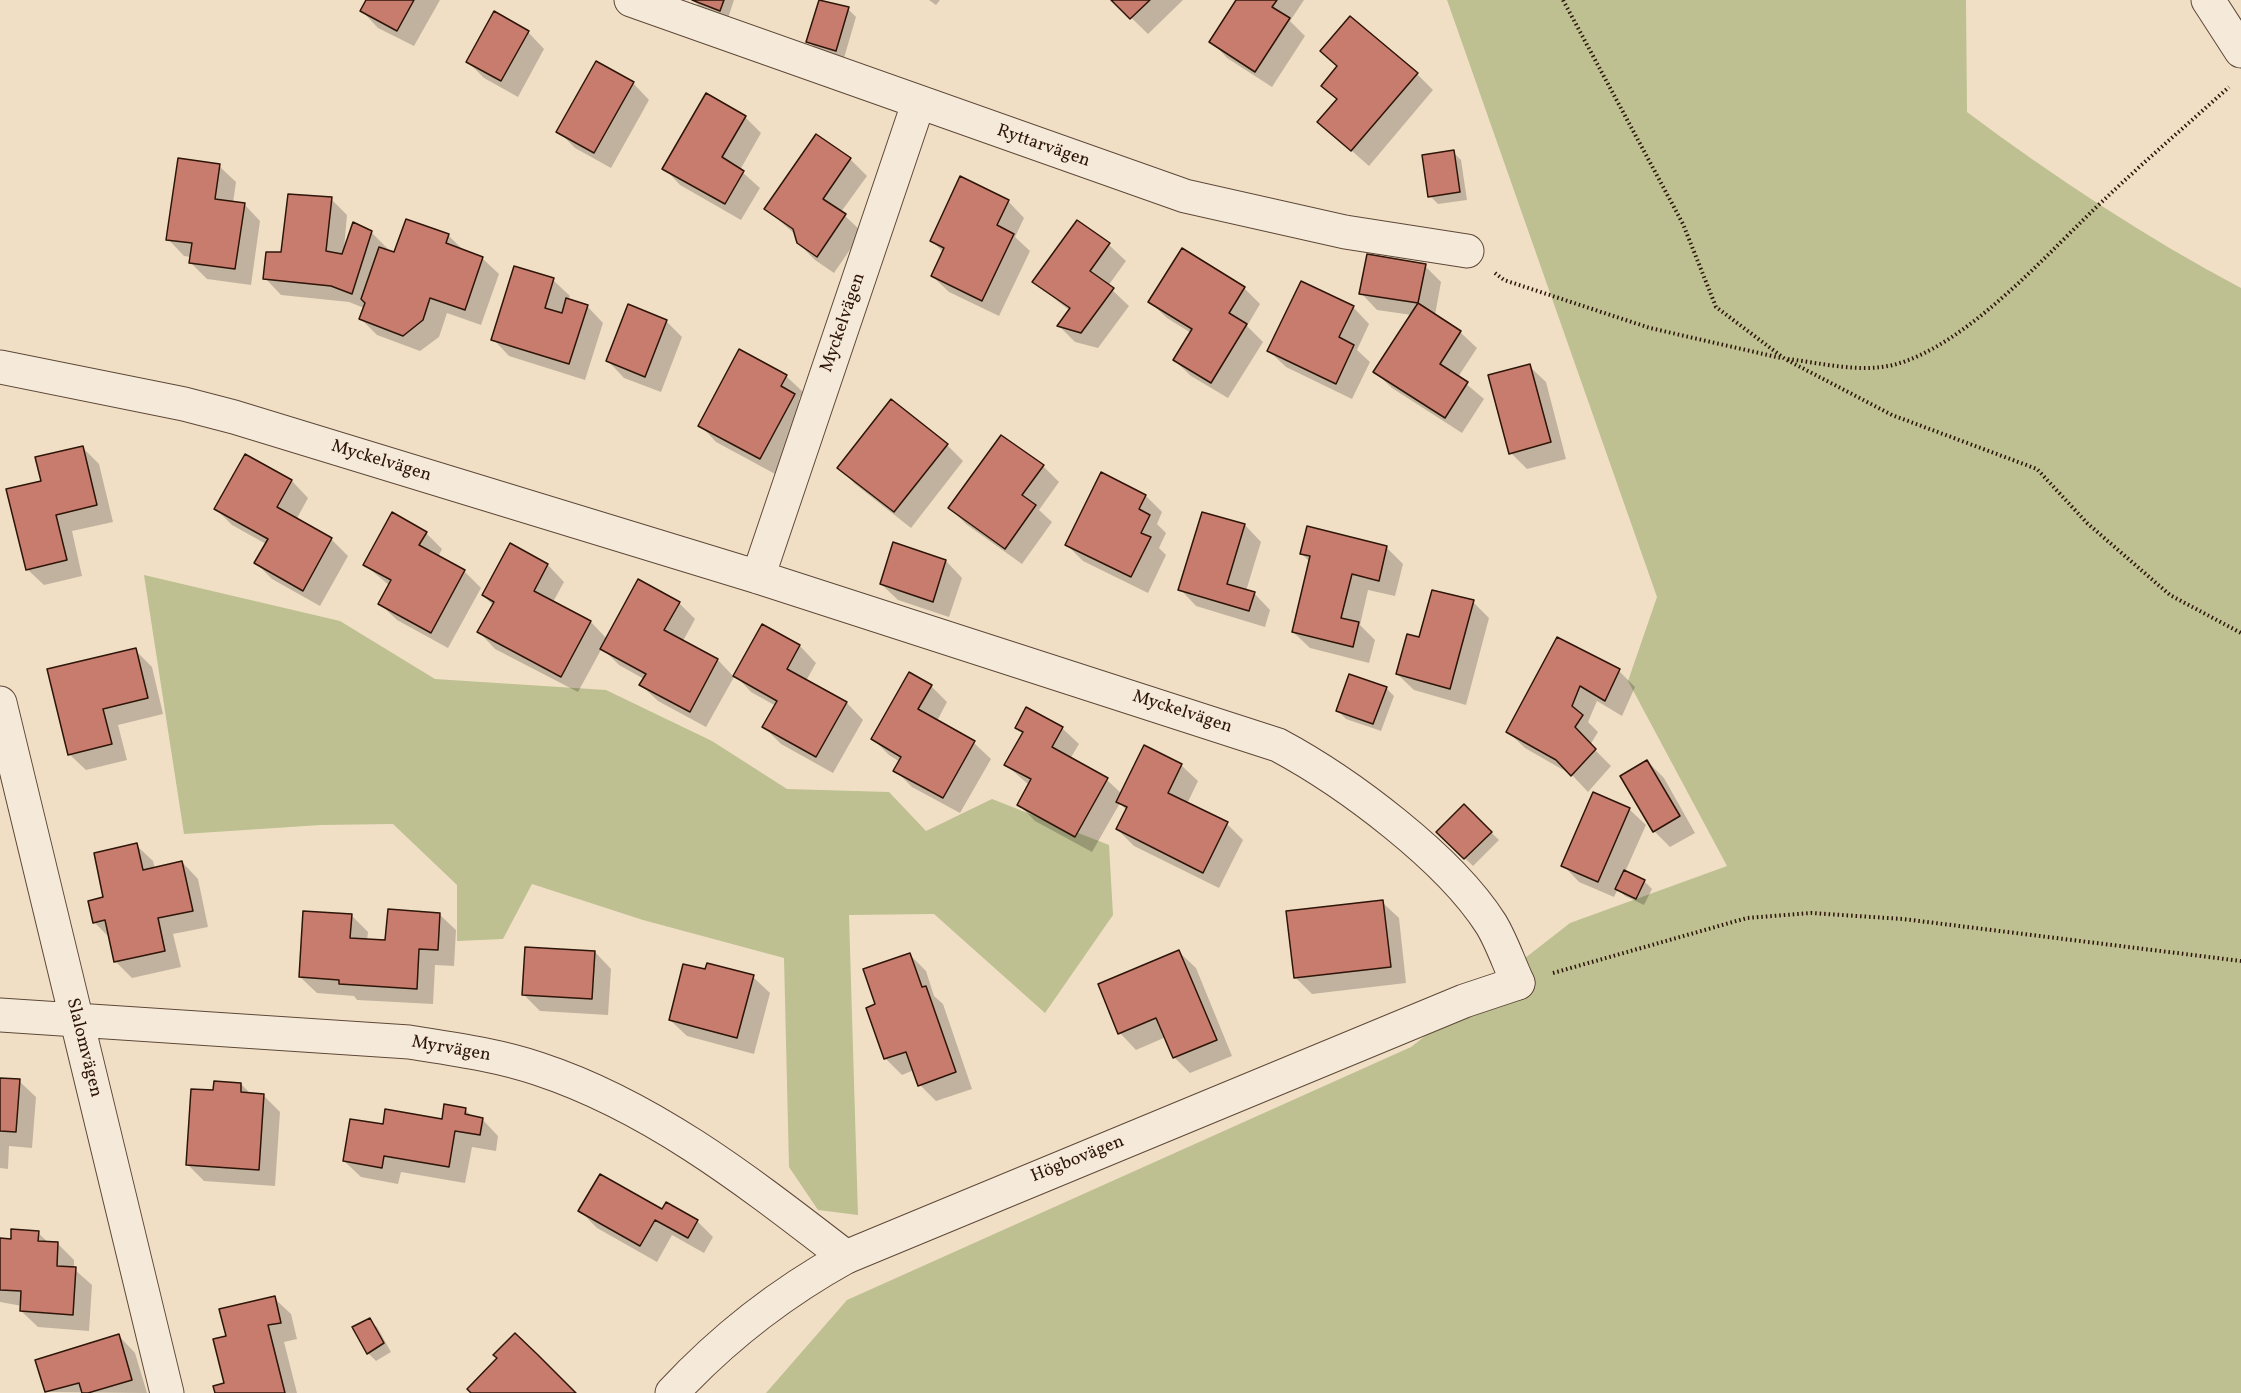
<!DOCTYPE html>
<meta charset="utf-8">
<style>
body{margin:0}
canvas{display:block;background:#f0dfc5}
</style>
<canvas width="2241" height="1393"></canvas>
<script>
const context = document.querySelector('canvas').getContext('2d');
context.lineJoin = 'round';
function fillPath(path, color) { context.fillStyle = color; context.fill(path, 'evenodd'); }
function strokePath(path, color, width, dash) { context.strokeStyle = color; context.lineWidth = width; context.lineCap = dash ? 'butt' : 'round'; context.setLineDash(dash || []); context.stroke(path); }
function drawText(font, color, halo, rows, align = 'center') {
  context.font = font + ' Vollkorn,serif'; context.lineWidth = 5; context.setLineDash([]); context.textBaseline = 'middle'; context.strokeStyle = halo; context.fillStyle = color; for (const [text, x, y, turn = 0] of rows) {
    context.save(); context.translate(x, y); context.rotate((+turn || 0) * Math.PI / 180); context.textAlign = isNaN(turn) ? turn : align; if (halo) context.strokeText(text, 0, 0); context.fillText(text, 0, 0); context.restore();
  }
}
const green = new Path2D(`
 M1447 0H1966L1967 112C2054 177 2145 237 2241 288V1393H766L847 1300 1411 1047 1570 923 1727 866 1628 681 1657 597Z
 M144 575 340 621 435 679 606 690 712 741 787 789 889 792 926 831 992 799 1109 845 1113 915 1045 1013 934 914 849 915 858 1215 818 1210 789 1167 784 958 643 920 532 884 503 939 457 941V885L393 824 321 825 184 834Z`);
const shadow = new Path2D(`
 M368 0H440L414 46 378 28 362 11Z
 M693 0H734L728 18 701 8Z
 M820 0 848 9 856 17 844 58 816 49 808 41Z
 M929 0H940L936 5Z
 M1113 0H1183L1148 34Z
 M1237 0H1304L1290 21 1305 36 1272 87 1227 58 1211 41Z
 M528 32 544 49 518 97 484 78 468 62Z
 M1322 51 1417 74 1433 90 1369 166 1319 122 1338 100 1323 85 1338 67Z
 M633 83 649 100 611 168 575 148 558 131Z
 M745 117 761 133 740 170 760 188 741 220 680 185 664 168Z
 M816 136 850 159 867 176 841 212 862 232 834 273 815 260 798 243 796 235 766 209Z
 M1453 152 1461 160 1467 200 1438 204 1430 196Z
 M219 166 236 182 233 203 244 204 260 221 251 285 207 279 190 262 191 257 184 256 168 239Z
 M331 199 347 215 344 249 371 232 388 249 387 251 395 254 448 235 465 252 482 258 499 274 481 325 447 313 439 337 420 351 377 335 360 318 364 308 349 302 281 295 265 278Z
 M1008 201 1024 218 1015 237 1030 251 999 316 949 292 932 276 944 253 931 240Z
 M1077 222 1109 245 1126 261 1108 286 1129 306 1098 348 1075 342 1059 326 1070 311 1034 282Z
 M1425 266 1441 282 1435 315 1460 332 1477 348 1458 377 1484 399 1462 433 1392 388 1375 372 1412 315 1377 310 1361 293Z
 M553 280 570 296 568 300 587 306 603 323 585 380 509 356 493 339Z
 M1244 288 1260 304 1247 326 1263 342 1228 398 1191 376 1174 360 1191 333 1167 318 1150 302Z
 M1353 307 1369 324 1357 350 1370 362 1352 399 1286 367 1269 351Z
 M666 321 682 337 661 392 624 378 608 361Z
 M1529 366 1546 382 1566 459 1527 469 1511 453Z
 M786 376 803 392 799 399 811 411 777 475 716 442 700 425Z
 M947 445 963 461 911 528 855 484 839 467Z
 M83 448 99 464 113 522 72 531 82 576 44 585 27 569 43 482Z
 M246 456 292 481 308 498 296 520 331 539 348 556 320 606 272 579 256 563 266 544 232 525 216 509Z
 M1043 466 1059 482 1039 510 1052 522 1022 564 966 524 950 508Z
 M1102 474 1146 496 1162 512 1157 524 1166 533 1159 548 1166 555 1148 593 1083 561 1067 545Z
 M1203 513 1245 525 1261 542 1246 591 1254 593 1270 610 1265 627 1196 606 1180 589Z
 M426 533 442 549 438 557 464 571 481 588 448 648 397 620 380 604 390 586 365 565Z
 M510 545 548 565 564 582 553 602 591 622 607 639 679 603 695 619 683 641 718 660 734 677 706 727 658 701 641 685 644 679 619 665 602 648 578 692 495 649 479 632 493 605 483 595Z
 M1386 547 1403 564 1395 596 1368 590 1360 625 1375 640 1369 663 1310 648 1293 632 1310 562 1302 554Z
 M946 561 962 578 949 617 898 600 881 584Z
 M1473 602 1489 618 1466 705 1414 690 1397 674 1420 639Z
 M763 626 800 646 816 663 806 681 847 703 863 720 833 773 781 744 764 727 776 706 751 692 735 675Z
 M1558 639 1619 671 1635 687 1622 716 1597 701 1588 722 1598 732 1590 745 1611 766 1588 792 1572 775 1525 748 1508 732Z
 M135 650 152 667 163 714 118 725 127 760 86 770 69 754Z
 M931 686 947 702 937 721 974 743 991 759 960 813 912 787 895 770 900 762 889 755 873 739Z
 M1386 688 1394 696 1381 731 1346 719 1338 711Z
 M1017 728H1062L1079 744 1070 759 1107 780 1122 794 1181 765 1198 781 1187 804 1227 824 1243 840 1219 888 1134 846 1117 829 1127 811 1120 803 1092 852 1035 821 1019 805 1029 785 1006 765 1023 734Z
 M1647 761 1664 778 1695 833 1670 847 1654 831Z
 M1464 806 1499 840 1473 866 1438 832Z
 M1629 809 1646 825 1625 872 1644 881 1652 889 1644 905 1625 896 1618 889 1614 897 1579 882 1563 865Z
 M136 845 153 861 155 869 182 862 198 879 208 927 173 934 181 967 132 978 115 961 110 938 94 922Z
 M1382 902 1399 918 1406 983 1312 994 1296 978Z
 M439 914 456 930 454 966 435 965 433 1004 357 1000 354 996 317 993 300 977 351 915 368 932 367 940 387 941Z
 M595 952 611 969 608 1015 540 1011 523 994Z
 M1179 952 1196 968 1232 1056 1190 1073 1174 1057 1166 1037 1136 1050 1120 1033Z
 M910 955 926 971 934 996 943 1004 972 1089 936 1101 920 1085 914 1070 902 1075 885 1058 877 1005Z
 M706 971 753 977 770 993 754 1054 687 1036 670 1020Z
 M0 1078 19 1081 36 1097 32 1148 9 1146 8 1169 0 1168Z
 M241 1084 251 1094 264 1096 280 1112 275 1186 204 1181 187 1164 214 1092Z
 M465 1109 473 1118 482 1119 498 1136 496 1151 472 1147 465 1183 401 1172 398 1184 361 1177 344 1161 384 1126 443 1120Z
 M580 1211 697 1221 713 1237 704 1253 672 1235 657 1262 597 1228Z
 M38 1233 49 1243 58 1244 74 1260V1269L92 1285 89 1331 38 1327 21 1311 22 1306 0 1302V1240L12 1241Z
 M274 1298 291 1314 297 1339 284 1342 297 1393H216L226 1384Z
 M369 1320 377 1327 391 1352 376 1361 368 1353Z
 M119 1336 135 1353 147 1393 46 1392Z`);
const building = new Path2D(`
 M366 0H414L397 31 360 11Z
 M692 0H724L720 11Z
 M819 0 849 7 836 51 806 42Z
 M1111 0H1150L1130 19Z
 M1236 0H1277L1272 7 1290 18 1255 72 1209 42Z
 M494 11 529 31 501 81 466 62Z
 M1350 16 1418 73 1351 151 1317 122 1337 99 1321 86 1337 66 1320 51Z
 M596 61 634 82 594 153 556 132Z
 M706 93 746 116 722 157 744 171 725 204 662 169Z
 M816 134 851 158 823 199 846 214 817 257 797 243 793 229 764 209Z
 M1454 150 1460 192 1428 197 1422 155Z
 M178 158 220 164 215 199 245 203 235 269 189 263 192 243 166 240Z
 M960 176 1009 200 997 225 1014 234 982 301 931 276 944 248 930 241Z
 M288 194 332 197 326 251 342 254 353 222 372 231 352 294 331 286 263 279 266 252H281Z
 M406 219 449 234 446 243 483 257 465 310 430 298 423 320 403 336 359 319 365 303 361 299 379 247 394 252Z
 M1077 220 1110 243 1090 271 1114 288 1081 333 1057 326 1070 308 1032 282Z
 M1182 248 1245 287 1229 313 1247 324 1211 383 1173 360 1192 329 1148 302Z
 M1367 254 1426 264 1418 303 1359 294Z
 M514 266 554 278 545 308 562 313 566 298 588 305 569 364 491 340Z
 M1301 281 1354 306 1339 337 1354 345 1336 384 1267 351Z
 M1418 303 1461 331 1440 364 1468 382 1445 418 1373 372Z
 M628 304 667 320 645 377 606 361Z
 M739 349 787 375 781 386 795 394 760 459 698 426Z
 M1530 364 1551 442 1509 454 1488 375Z
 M891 399 948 444 894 512 837 468Z
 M1001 435 1044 465 1022 495 1036 505 1005 549 948 508Z
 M83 446 97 505 56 515 67 560 26 570 6 489 41 481 35 457Z
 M245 454 292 480 277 507 332 538 303 591 254 563 268 539 214 509Z
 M1101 472 1146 495 1139 509 1150 515 1141 533 1151 537 1131 577 1065 545Z
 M392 512 427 532 419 545 465 570 431 633 378 604 391 580 363 565Z
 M1202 512 1245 524 1227 584 1255 592 1249 611 1178 590Z
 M1307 526 1387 546 1379 581 1352 574 1341 618 1359 622 1353 647 1292 632 1310 556 1300 554Z
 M893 542 946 560 933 602 880 584Z
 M510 543 548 564 534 591 591 621 561 677 477 632 494 602 482 595Z
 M638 579 680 602 664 630 718 659 690 712 639 685 646 674 600 649Z
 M1432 590 1474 600 1450 689 1396 674 1407 634 1419 637Z
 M762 624 800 645 787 669 847 702 816 757 762 727 777 701 733 676Z
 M1557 637 1620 669 1605 701 1580 686 1572 706 1583 715 1575 727 1596 749 1571 776 1556 760 1506 732Z
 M136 648 148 698 103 709 112 744 68 755 47 669Z
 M909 672 932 685 918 709 975 741 943 798 893 771 901 757 871 739Z
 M1349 674 1387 687 1373 724 1336 711Z
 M1026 707 1063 727 1052 747 1108 778 1075 837 1017 805 1031 779 1004 765 1023 732 1015 728Z
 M1144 745 1182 764 1168 793 1228 822 1203 873 1116 829 1127 807 1116 802Z
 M1647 760 1680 816 1653 832 1620 776Z
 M1593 792 1630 808 1598 882 1561 866Z
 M1464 804 1492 832 1464 859 1436 832Z
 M137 843 143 870 182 861 193 911 158 918 165 951 114 962 105 920 93 923 88 901 103 897 94 853Z
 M1624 870 1645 880 1636 899 1615 889Z
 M1383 900 1391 967 1294 978 1286 911Z
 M388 909 440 913 438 950 419 949 417 989 339 984V980L299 977 303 911 352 914 350 938 385 940Z
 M525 947 595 951 592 999 522 995Z
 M1179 950 1217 1040 1173 1058 1156 1018 1118 1034 1098 984Z
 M910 953 922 987 926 986 956 1072 918 1086 906 1052 884 1059 866 1008 875 1004 863 969Z
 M707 963 754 975 737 1038 669 1020 683 964 705 969Z
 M0 1078 20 1079 16 1132 0 1131Z
 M214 1081 241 1083V1092L264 1094 259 1170 186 1165 191 1089 213 1090Z
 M444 1104 466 1108 465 1114 483 1118 480 1135 455 1131 449 1167 384 1156 382 1168 343 1161 350 1119 383 1124 385 1109 442 1119Z
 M600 1174 662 1209 666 1202 698 1220 688 1238 655 1220 640 1246 578 1211Z
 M11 1229 39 1231 38 1241 58 1242 57 1266 76 1267 73 1315 20 1311 21 1291 0 1290V1238L11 1239Z
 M275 1296 281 1323 268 1325 285 1393H215L213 1386 224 1383 213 1339 226 1336 219 1309Z
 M370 1318 384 1343 367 1354 352 1327Z
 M515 1333 538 1355 576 1393H471L467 1389 497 1358 493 1355Z
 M119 1334 132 1380 88 1393H82L79 1383 45 1392 35 1360Z`);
const path = new Path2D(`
 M1563 0 1683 224 1716 307 1785 359 1892 415 2037 469 2087 523 2170 595 2241 633
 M1495 273 1504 280 1650 328 1781 358
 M1788 359C1821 363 1859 373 1893 365 1968 346 2050 250 2107 197 2147 159 2188 124 2229 87
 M1553 973 1747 918 1811 913 1903 919 2241 961`);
const minor = new Path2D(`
 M631 0 1185 196 1345 232 1467 251
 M2208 0 2241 51
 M0 367 184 404 234 417 758 577 1278 745C1347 782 1449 858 1491 924 1502 942 1509 964 1518 983
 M758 577 918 104
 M0 703 167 1393
 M0 1015 409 1042C453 1049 498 1055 539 1069 654 1107 751 1184 846 1257`);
const tertiary = new Path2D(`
 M672 1393C723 1338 781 1293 846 1257L1464 1001 1518 983`);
const streetNames = [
 ["Ryttarvägen",1043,147,19],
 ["Myckelvägen",844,323,-71],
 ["Myckelvägen",381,462,17],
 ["Myckelvägen",1182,713,18],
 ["Slalomvägen",83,1048,76],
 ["Myrvägen",451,1050,10],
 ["Högbovägen",1078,1160,-22]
];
fillPath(green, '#bec091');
fillPath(shadow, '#0003');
fillPath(building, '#c87c6d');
strokePath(building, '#2e1509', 1.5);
strokePath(minor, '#5e4838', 35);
strokePath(tertiary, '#5e4838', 35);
strokePath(path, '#2e1509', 4, [1.5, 3]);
strokePath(minor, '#f5ead9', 33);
strokePath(tertiary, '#f5ead9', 33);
drawText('18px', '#2e1509', '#f5ead9', streetNames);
</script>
